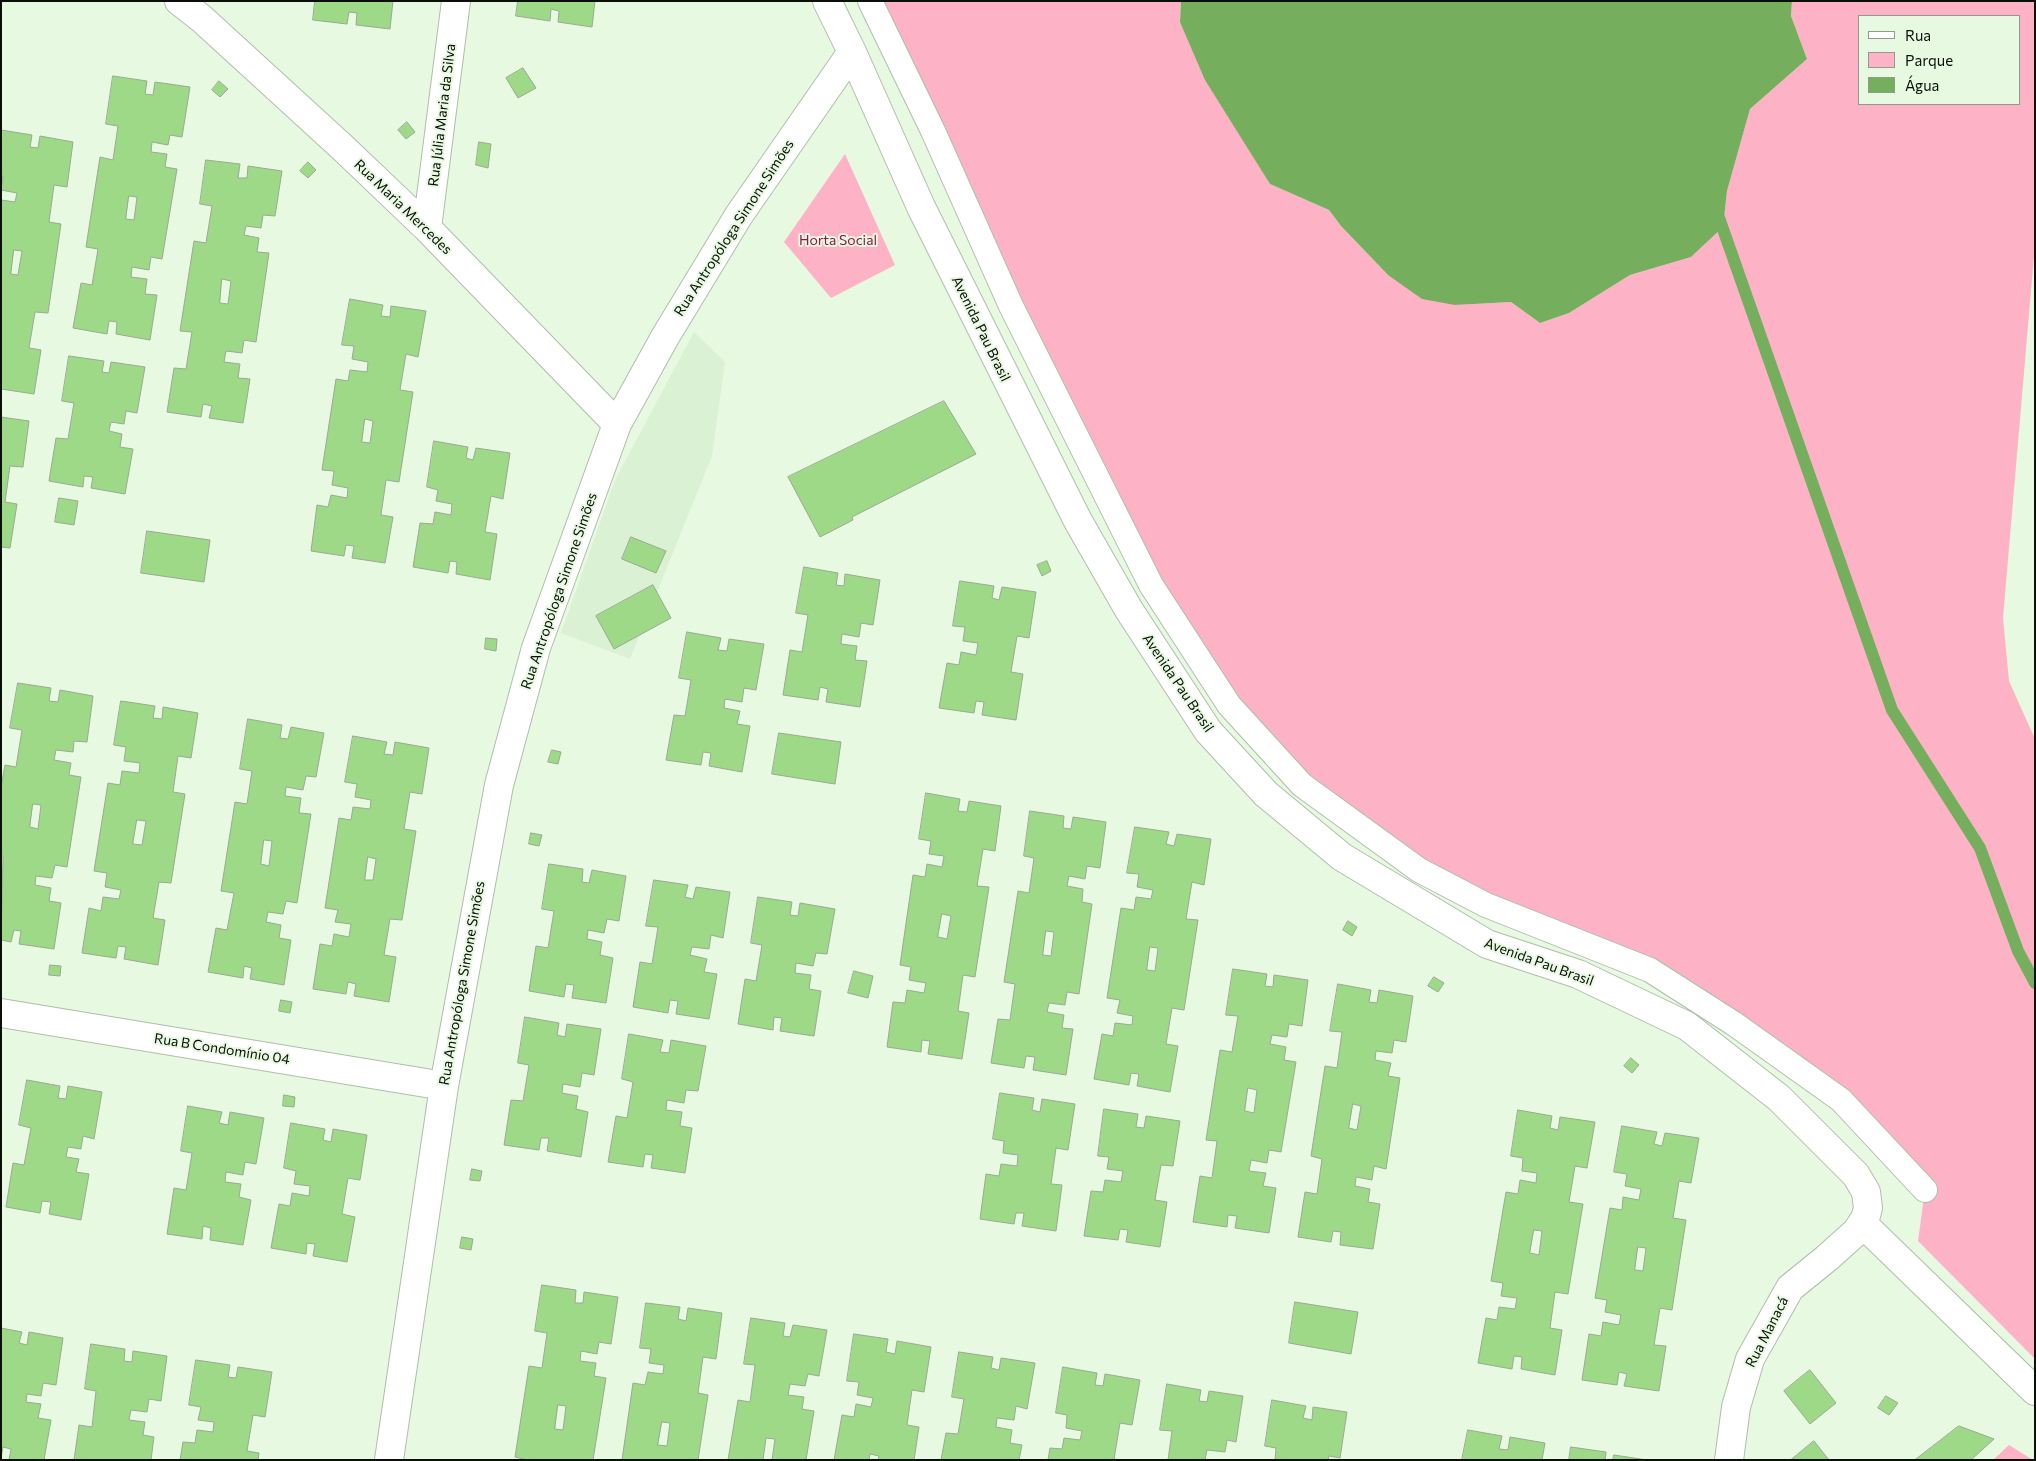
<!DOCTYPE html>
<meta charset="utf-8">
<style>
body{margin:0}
#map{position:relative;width:2036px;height:1461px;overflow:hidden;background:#e8f9e2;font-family:Commissioner,sans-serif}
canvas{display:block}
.frame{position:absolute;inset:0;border:2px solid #0a0f08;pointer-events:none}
.legend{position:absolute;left:1858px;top:15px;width:162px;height:90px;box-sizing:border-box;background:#e8f9e2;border:1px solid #8f9b8b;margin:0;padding:6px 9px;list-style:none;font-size:15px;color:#0a0f08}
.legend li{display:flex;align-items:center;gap:10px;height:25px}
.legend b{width:25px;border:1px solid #8f9b8b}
</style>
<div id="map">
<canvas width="2036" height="1461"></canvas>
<div class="frame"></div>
<ul class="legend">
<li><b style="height:6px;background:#fff"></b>Rua</li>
<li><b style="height:14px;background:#fdb2c6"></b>Parque</li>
<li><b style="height:14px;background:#75ae5d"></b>Água</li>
</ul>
</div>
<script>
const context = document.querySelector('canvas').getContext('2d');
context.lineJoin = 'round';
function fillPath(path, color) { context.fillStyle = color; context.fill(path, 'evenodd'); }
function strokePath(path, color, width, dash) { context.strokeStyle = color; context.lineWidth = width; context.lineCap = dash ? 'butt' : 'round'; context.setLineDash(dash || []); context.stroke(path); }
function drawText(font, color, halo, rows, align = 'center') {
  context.font = font + ' Commissioner,sans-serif'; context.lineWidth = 4; context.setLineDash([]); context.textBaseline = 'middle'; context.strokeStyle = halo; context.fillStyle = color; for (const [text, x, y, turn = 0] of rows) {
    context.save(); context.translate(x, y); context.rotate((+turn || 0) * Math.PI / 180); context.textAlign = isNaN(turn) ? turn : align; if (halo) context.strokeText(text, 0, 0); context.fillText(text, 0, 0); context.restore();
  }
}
const built = new Path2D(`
 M694 332 725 362 712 456 630 659 561 633 615 480Z`);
const green = new Path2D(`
 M870 1H1181L1180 22 1270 184 1329 210 1341 226 1388 275 1455 305 1511 302 1540 323 1569 313 1630 275 1691 257 1723 227 1727 191 1750 109 1807 59 1791 16 1792 1H2035V244L2003 618 2009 681 2035 739V1359L1918 1241 1925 1190 1841 1100 1650 970 1486 905 1302 785 1150 585ZM1860 16H2020V104H1860Z
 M845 154 895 265 831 298 784 242Z
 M2009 1445 2033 1460H1993Z`);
const water = new Path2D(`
 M1181 1H1792L1791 16 1807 59 1750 109 1727 191 1723 227 1691 257 1630 275 1569 313 1540 323 1511 302 1455 305 1422 299 1388 275 1341 226 1329 210 1270 184 1205 80 1180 22Z`);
const stream = new Path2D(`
 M1717 212 1892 710 1980 848 2018 951 2035 983`);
const building = new Path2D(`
 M315 1H393L390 29 356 25 357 13 349 12 347 24 313 20Z
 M518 1H595L592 27 558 22 559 11 551 9 550 21 516 16Z
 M523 68 536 88 518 98 506 78Z
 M113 76 147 81 145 94 153 95 155 82 190 87 182 137 170 135 168 145 152 142 151 152 167 154 165 167 177 169 162 259 151 257 149 270 132 267 131 277 147 279 145 294 157 295 150 340 116 334 117 322 109 321 107 334 73 328 81 283 92 285 98 249 86 247 100 157 113 160 118 126 106 124ZM129 196 137 197 134 220 126 219Z
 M219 81 228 89 220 97 212 90Z
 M407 122 415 132 406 139 398 130Z
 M1 130 32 135 30 147 38 148 40 136 73 142 67 187 54 185 49 222 61 224 48 313 35 312 29 348 41 350 34 394 1 389V200L15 202 17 193 1 190 3 176H1ZM14 250 22 251 18 275 11 274Z
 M479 142 491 144 488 168 476 165Z
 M206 160 240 164 238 178H247L248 166 282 171 275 216 263 215 261 228 246 226 244 235 259 238 257 252 269 253 256 342 244 340 242 353 226 351 224 362 240 364 238 378 250 379 243 423 209 418 212 406 203 404 201 417 167 412 174 368 186 369 192 332 180 331 194 241 206 243 212 206 200 204ZM222 279 231 281 228 304 220 303Z
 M308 162 316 170 308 178 300 171Z
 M350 299 383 305 381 316 390 317 391 306 426 311 418 357 406 354 400 390 413 392 399 482 386 480 381 515 393 517 385 563 352 558 354 546 346 545 344 556 311 551 317 505 328 507 331 495 347 498 348 488 332 485 334 471 322 470 336 379 348 381 350 370 367 372 368 362 352 359 354 346 342 345ZM365 419 373 421 370 443 362 442Z
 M69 356 104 361 102 372 109 373 111 362 145 367 137 413 126 411 124 424 111 422 109 431 122 434 120 447 133 449 125 494 91 488 93 477 84 476 83 487 49 481 56 438 68 439 74 403 62 401Z
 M944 401 976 454 852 517 853 520 820 537 788 477Z
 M1 417 29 421 23 467 10 466 5 502 17 504 10 548 1 547Z
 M434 441 468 447 466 458 473 460 476 448 510 453 503 499 491 496 485 532 497 534 490 580 456 574 457 562 450 561 448 573 413 567 420 523 433 524 435 512 451 515 452 504 436 501 438 490 427 487Z
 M59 498 78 501 74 525 55 522Z
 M147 531 210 540 204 582 141 573Z
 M631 537 666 551 656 573 622 559Z
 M1047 561 1051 571 1042 576 1037 565Z
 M804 567 838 573 836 585 844 586 845 574 880 580 873 625 861 623 859 637 842 634 841 644 857 646 855 660 867 661 860 707 826 702 828 689 820 687 818 700 783 695 790 650 802 652 808 615 796 613Z
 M960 581 994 586 992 598 999 600 1002 587 1036 592 1029 638 1017 636 1011 672 1023 674 1016 720 982 715 984 702 976 701 974 713 939 708 947 663 959 665 961 652 976 655 978 643 963 641 965 627 953 626Z
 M653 585 671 618 614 649 596 616Z
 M687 632 721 638 718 650 727 651 729 639 764 644 756 690 744 688 742 702 725 699 724 708 740 711 737 724 750 726 742 772 709 766 711 753 703 752 701 765 666 760 674 715 685 716 691 680 679 678Z
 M486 638 497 639 496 651 485 649Z
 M18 683 51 688 49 701 58 702 60 690 93 696 87 742 74 741 73 752 56 750 54 760 71 763 69 775 81 777 67 867 55 865 52 878 36 876 35 885 51 888 49 901 61 903 54 949 19 944 21 931 14 930 11 942 1 940 3 856H1V787L5 765 16 767 22 730 10 728ZM33 804 41 805 38 829 30 827Z
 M121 701 155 706 153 718 162 719 163 707 198 713 191 758 178 756 173 792 185 794 171 883 159 882 153 918 165 920 158 965 124 959 126 947 118 946 116 958 82 953 89 908 101 911 103 897 119 899 121 890 105 887 107 873 94 871 108 783 120 785 122 771 139 773 140 763 124 761 126 747 114 745ZM137 820 146 821 142 845 133 844Z
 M248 719 282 725 280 738 288 739 291 727 324 733 316 777 306 776 303 790 286 787 285 796 301 798 299 813 311 814 297 903 286 901 283 914 268 912 266 922 281 925 279 938 291 940 284 985 250 979 252 968 244 966 243 978 208 972 216 928 227 930 234 893 221 891 235 802 247 804 252 771 240 769ZM264 840 272 841 269 866 261 864Z
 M779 733 841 742 835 784 772 774Z
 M353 736 387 742 384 754 393 755 395 742 429 748 422 794 410 792 404 829 416 831 402 920 390 919 384 955 396 957 389 1002 354 996 356 984 348 982 346 994 313 989 320 944 332 946 334 934 349 937 351 924 335 922 338 910 325 908 339 818 351 820 353 807 370 809 371 800 355 797 357 784 345 782ZM368 857 376 859 373 880H365Z
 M552 750 561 752 558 764 548 762Z
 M926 793 960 799 958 811 967 812 969 801 1001 806 995 851 983 849 977 886 989 887 975 977 963 975 958 1011 969 1013 962 1059 928 1054 930 1041 922 1040 921 1052 887 1047 893 1002 905 1003 907 990 924 993 926 983 909 980 911 967 900 965 913 875 925 877 927 864 942 867 944 856 929 854 931 841 919 839ZM942 914 951 916 947 939 938 937Z
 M1030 811 1064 816 1063 828 1071 829 1073 817 1106 822 1100 868 1087 866 1085 879 1069 876 1067 886 1083 889 1082 902 1092 904 1079 994 1067 992 1065 1005 1049 1003 1047 1012 1064 1015 1062 1028 1073 1029 1066 1075 1033 1070 1035 1057 1026 1056 1024 1068 991 1063 998 1019 1010 1020 1015 984 1004 982 1018 891 1029 893 1034 858 1024 856ZM1046 931 1054 932 1051 956 1043 955Z
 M1135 827 1169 832 1166 844 1174 846 1177 834 1211 839 1204 885 1192 882 1186 919 1198 920 1184 1010 1172 1008 1166 1044 1178 1046 1170 1092 1137 1086 1139 1074 1131 1073 1129 1085 1094 1079 1102 1034 1113 1036 1115 1023 1132 1025 1133 1016 1117 1013 1120 1000 1107 998 1121 908 1134 910 1136 897 1151 899 1153 890 1137 887 1139 874 1127 873ZM1150 947 1158 948 1155 971 1147 970Z
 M531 833 542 835 539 846 529 844Z
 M549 864 583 869 582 882 589 883 592 870 626 876 619 921 607 919 604 933 588 930 587 939 602 942 600 955 613 958 606 1003 572 998 574 985 566 984 564 997 529 991 536 946 548 948 554 911 542 909Z
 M654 880 688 885 685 897 693 899 696 887 730 892 723 938 711 935 709 949 692 947 690 955 707 959 704 972 717 974 709 1019 676 1014 678 1001 670 1000 668 1013 633 1007 640 962 652 964 658 927 646 926Z
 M758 897 792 902 790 915 798 916 800 903 835 909 827 954 816 953 813 966 796 963 795 973 811 975 809 989 821 991 814 1036 780 1031 782 1018 774 1017 773 1030 738 1024 745 979 756 981 762 945 751 943Z
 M1348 921 1357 927 1352 936 1343 930Z
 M50 965 61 966 60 976 49 975Z
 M1233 969 1267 974 1265 986 1273 987 1274 975 1308 980 1302 1026 1289 1024 1287 1037 1272 1035 1270 1044 1286 1047 1284 1060 1296 1062 1281 1152 1269 1150 1267 1163 1251 1160 1249 1171 1266 1173 1263 1186 1276 1188 1269 1233 1235 1228 1237 1216 1228 1215 1227 1227 1193 1222 1200 1176 1212 1178 1217 1141 1206 1140 1220 1050 1232 1052 1238 1016 1226 1015ZM1248 1088 1257 1090 1254 1113 1245 1111Z
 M854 971 873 976 868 998 848 993Z
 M1434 977 1444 983 1438 992 1428 986Z
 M1338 984 1371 990 1369 1002 1377 1003 1379 990 1413 996 1406 1042 1394 1040 1392 1053 1376 1051 1375 1060 1391 1063 1388 1076 1400 1078 1386 1169 1374 1166 1372 1180 1356 1177 1355 1186 1370 1189 1368 1202 1380 1204 1373 1249 1340 1245 1341 1232 1333 1231 1331 1242 1298 1237 1305 1192 1317 1194 1322 1159 1311 1156 1325 1066 1337 1068 1342 1032 1330 1031ZM1353 1104 1361 1106 1357 1130 1349 1128Z
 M281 1000 292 1002 290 1013 279 1011Z
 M525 1017 559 1023 557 1035 565 1037 567 1024 601 1029 594 1075 582 1073 580 1087 563 1084 562 1093 578 1096 576 1109 588 1112 581 1157 547 1151 549 1138H541L539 1150 504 1145 511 1100 523 1101 529 1065 518 1063Z
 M629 1034 663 1040 660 1052 669 1053 671 1040 706 1046 698 1091 686 1090 684 1103 667 1100 666 1110 682 1112 680 1126 692 1128 685 1173 651 1168 653 1155 645 1154 643 1167 608 1162 616 1116 627 1118 633 1082 622 1079Z
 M1631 1058 1639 1065 1632 1073 1624 1066Z
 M27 1080 60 1086 58 1098 66 1099 68 1086 102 1092 94 1139 83 1136 81 1149 68 1147 66 1157 79 1159 76 1172 89 1174 81 1220 49 1214 51 1202 42 1201 40 1213 6 1207 13 1163 24 1165 31 1128 19 1125Z
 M1000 1093 1034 1098 1032 1110 1040 1112 1042 1099 1075 1104 1068 1150 1056 1148 1051 1184 1062 1185 1056 1231 1022 1226 1024 1213H1016L1014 1224 980 1219 986 1174 999 1176 1001 1164 1017 1166 1018 1155 1003 1153 1004 1141 993 1139Z
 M284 1095 295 1097 294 1107 283 1106Z
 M188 1106 222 1112 219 1123 228 1125 230 1112 264 1118 256 1164 245 1162 243 1175 226 1172 225 1182 241 1184 239 1197 251 1200 243 1245 210 1240 211 1228 203 1226 202 1239 167 1234 174 1188 186 1190 192 1153 181 1151Z
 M1104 1109 1138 1114 1136 1127 1144 1128 1146 1116 1180 1121 1173 1166 1161 1165 1155 1200 1167 1202 1160 1247 1126 1242 1128 1230 1120 1229 1118 1240 1084 1236 1091 1191 1103 1192 1105 1180 1121 1182 1123 1171 1107 1169 1109 1157 1098 1156Z
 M1518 1110 1552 1116 1550 1128 1558 1130 1560 1117 1595 1122 1587 1168 1575 1166 1569 1202 1583 1204 1568 1294 1555 1292 1550 1328 1562 1330 1555 1375 1521 1369 1522 1357 1514 1356 1512 1369 1478 1363 1486 1318 1497 1320 1499 1307 1515 1309 1517 1298 1501 1296 1503 1283 1491 1281 1506 1192 1518 1194 1520 1180 1536 1183 1537 1173 1522 1171 1523 1158 1511 1156ZM1534 1230 1542 1231 1539 1255 1530 1253Z
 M291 1123 325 1129 323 1140 331 1142 333 1129 367 1135 360 1180 348 1178 342 1214 355 1217 347 1262 313 1256 315 1244 307 1243 306 1254 271 1248 279 1204 290 1206 292 1193 309 1196 310 1186 294 1184 296 1171 284 1168Z
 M1622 1126 1657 1132 1654 1144 1662 1146 1665 1133 1699 1138 1691 1183 1679 1181 1673 1218 1686 1220 1672 1310 1660 1308 1654 1345 1666 1346 1659 1391 1624 1386 1627 1374 1619 1372 1617 1385 1582 1380 1589 1334 1601 1336 1603 1322 1619 1325 1621 1315 1605 1312 1607 1300 1595 1298 1610 1208 1622 1210 1623 1197 1639 1200 1641 1189 1625 1186 1627 1174 1614 1172ZM1638 1247 1646 1248 1643 1271 1635 1270Z
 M472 1169 482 1171 480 1181 470 1180Z
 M462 1237 473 1239 471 1250 460 1248Z
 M542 1285 576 1290 575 1303H583L584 1292 618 1297 611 1344 599 1342 597 1354 581 1351 580 1361 596 1363 594 1376 606 1378 593 1460H527L515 1457 529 1366 542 1368 547 1333 535 1331ZM558 1405 566 1406 563 1430 555 1429Z
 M1295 1302 1358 1312 1351 1354 1289 1343Z
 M646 1303 680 1307 678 1319 686 1321 688 1308 722 1313 716 1359 703 1357 698 1393 708 1395 698 1460H622L633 1383 645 1385 648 1372 663 1374 664 1365 649 1363 651 1349 640 1348ZM662 1422 670 1423 667 1446 658 1445Z
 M751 1318 785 1323 783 1336 790 1337 793 1325 827 1330 819 1376 808 1374 805 1386 790 1384 788 1395 804 1397 802 1409 814 1411 806 1460H772L775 1439 766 1438 763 1460H728L738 1400 750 1402 755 1365 744 1364Z
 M1 1328 22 1332 19 1343 27 1345 29 1332 63 1338 56 1385 43 1383 41 1396 27 1394 26 1402 41 1404 38 1418 51 1420 44 1460H9L11 1449 3 1447 1 1458Z
 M854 1334 888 1339 886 1352 895 1354 897 1341 931 1347 924 1392 912 1390 907 1425 919 1427 914 1460H878L879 1456 870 1454 869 1460H834L842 1415 854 1417 856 1404 871 1407 873 1398 857 1395 859 1382 847 1381Z
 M91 1344 125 1349 124 1361 132 1362 133 1351 167 1356 161 1401 149 1399 147 1412 131 1410 129 1420 145 1422 143 1435 154 1437 151 1460H74L79 1425 92 1427 96 1391 85 1389Z
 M959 1352 993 1357 991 1368 999 1370 1001 1358 1035 1363 1027 1409 1016 1406 1014 1420 997 1418 996 1427 1012 1430 1010 1443 1022 1445 1019 1460H941L946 1433 958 1434 964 1399 952 1397Z
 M196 1360 230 1365 228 1377 236 1378 238 1367 272 1372 265 1417 253 1415 247 1451 259 1453 258 1460H180L183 1442 195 1443 197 1430 213 1432 214 1422 198 1420 201 1407 189 1405Z
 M1063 1367 1097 1373 1095 1385 1103 1386 1105 1374 1140 1380 1132 1425 1120 1423 1114 1459 1120 1460H1048L1050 1448 1062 1449 1064 1438 1080 1440 1082 1431 1066 1428 1067 1415 1056 1413Z
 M1810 1370 1836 1403 1810 1424 1784 1391Z
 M1167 1384 1201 1390 1199 1401 1207 1402 1209 1391 1243 1396 1236 1442 1227 1440 1225 1452 1207 1450 1205 1460H1168L1172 1431 1160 1430Z
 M1886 1396 1898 1403 1889 1415 1878 1408Z
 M1272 1400 1306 1406 1303 1418 1312 1420 1313 1407 1347 1412 1340 1458 1329 1456 1328 1460H1275L1276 1448 1265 1446Z
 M1959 1426 1994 1439 1971 1460H1915Z
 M1468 1430 1502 1436 1499 1449 1508 1450 1510 1437 1545 1443 1542 1460H1462Z
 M1814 1441 1829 1460H1791Z
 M1571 1447 1606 1452 1605 1460H1569Z
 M1614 1455 1647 1460H1613Z`);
const pedestrian = new Path2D(`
 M870 1 933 131 1011 306 1151 585 1229 705 1302 785 1419 870 1486 905 1650 970 1733 1023 1841 1100 1925 1190`);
const minor = new Path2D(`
 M179 1 202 19 342 147 427 228 617 424
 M827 1 852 52 921 207 1078 521 1129 610 1208 731 1266 794 1342 857 1487 944 1578 974 1687 1026 1779 1098 1856 1175 1866 1192 1868 1208 1865 1219 1856 1232 1827 1258 1790 1288 1750 1359 1736 1407 1729 1460
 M427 228 456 1
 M1 1013 444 1086
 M1862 1223 2035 1391
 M389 1460 444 1086 499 785 536 648 617 424 665 337 739 215 852 52`);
const streetNames = [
 ["Rua Júlia Maria da Silva",442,115,-83],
 ["Rua Maria Mercedes",403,207,44],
 ["Rua Antropóloga Simone Simões",734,228,-57],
 ["Avenida Pau Brasil",981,329,64],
 ["Rua Antropóloga Simone Simões",559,591,-71],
 ["Avenida Pau Brasil",1178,683,56],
 ["Avenida Pau Brasil",1539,962,20],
 ["Rua Antropóloga Simone Simões",462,983,-80],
 ["Rua B Condomínio 04",222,1049,9],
 ["Rua Manacá",1767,1332,-63]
];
const parkNames = [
 ["Horta Social",838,240]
];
fillPath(built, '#dbf1d3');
fillPath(green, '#fdb2c6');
fillPath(water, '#75ae5d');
strokePath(stream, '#75ae5d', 12);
fillPath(building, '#9ed987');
strokePath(building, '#99a993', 1);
strokePath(pedestrian, '#aebfa8', 26);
strokePath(minor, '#aebfa8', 30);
strokePath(pedestrian, '#fff', 24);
strokePath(minor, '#fff', 28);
drawText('14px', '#0a0f08', '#e8f9e2', streetNames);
drawText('14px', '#90194b', '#e8f9e2', parkNames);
</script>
